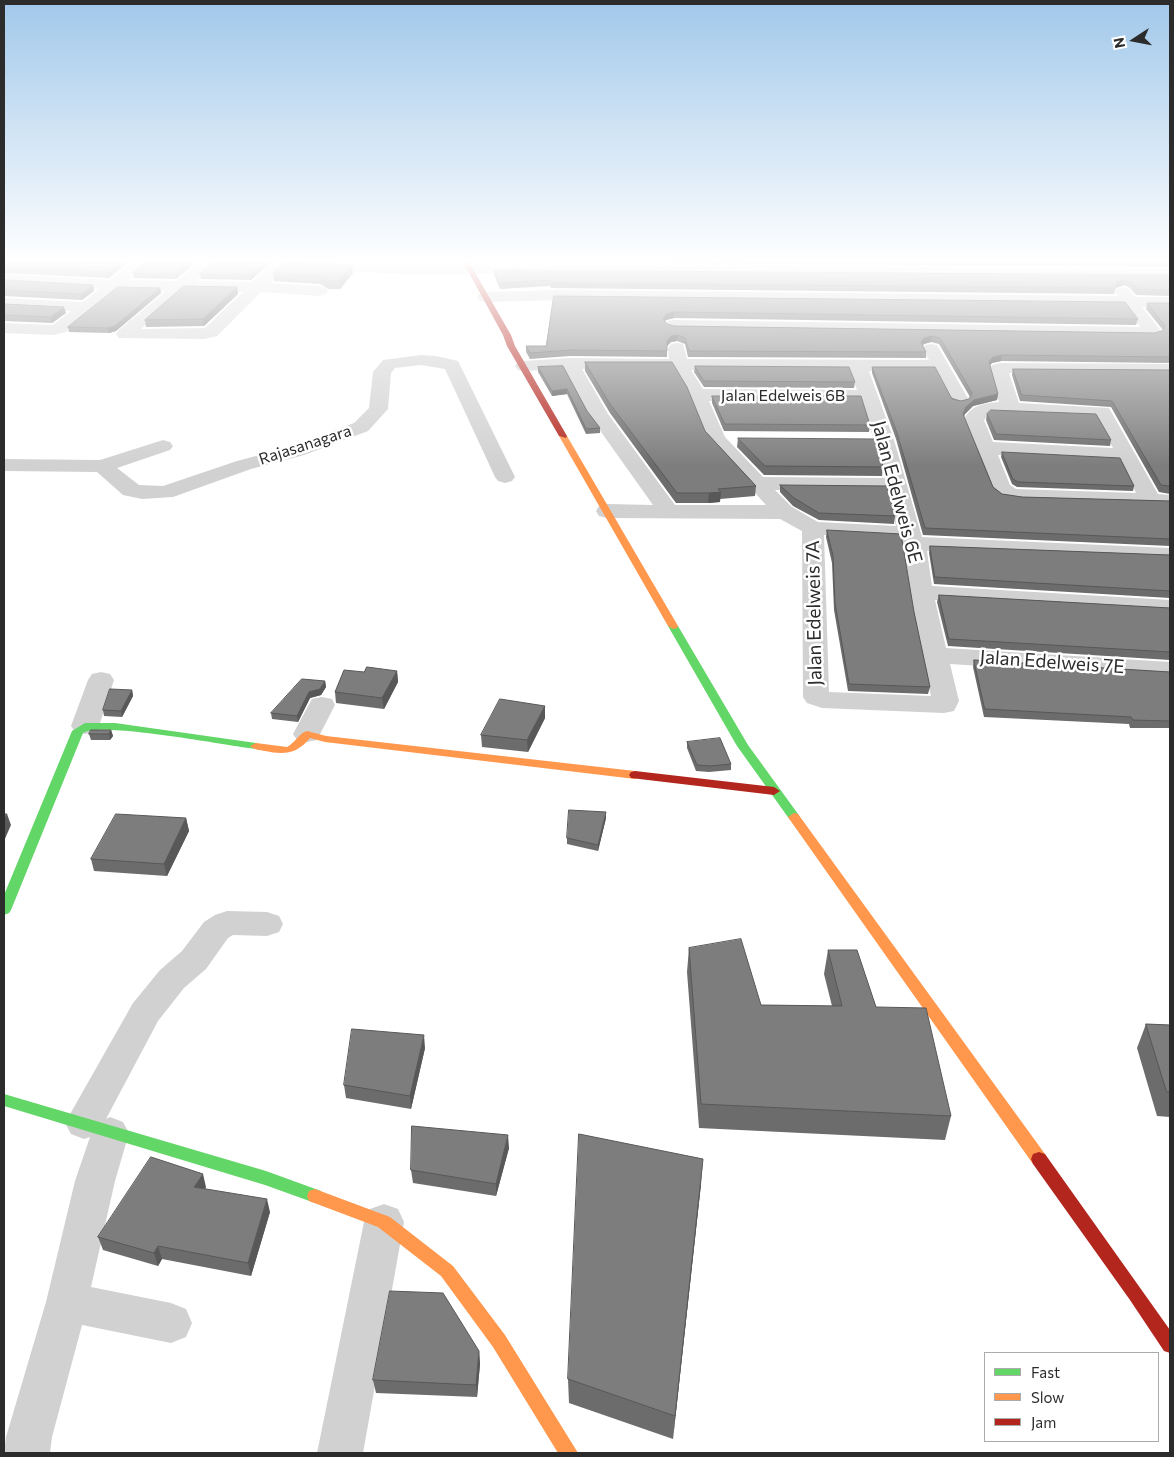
<!DOCTYPE html>
<style>
body{margin:0}
#map{position:relative;width:1174px;height:1457px;overflow:hidden;background:#fff;font-family:Commissioner,sans-serif}
canvas{display:block}
.frame{position:absolute;inset:0;border:5px solid #2c2c2c;pointer-events:none}
.legend{position:absolute;left:984px;top:1352px;width:175px;height:90px;box-sizing:border-box;background:#fff;border:1px solid #ababab;margin:0;padding:6px 9px;list-style:none;font-size:15px;color:#2c2c2c}
.legend li{display:flex;align-items:center;gap:10px;height:25px}
.legend b{width:25px;border:1px solid #ababab}
.north{position:absolute;left:1109px;top:15px;width:50px;height:50px;-webkit-text-stroke:4px #fff;paint-order:stroke;rotate:259deg;font-size:14px;font-weight:700;line-height:20px;text-align:center;color:#2c2c2c}
.north::after{content:'';display:block;margin:auto;width:18px;height:22px;background:#2c2c2c;clip-path:polygon(50% 0,100% 100%,50% 72%,0 100%)}
</style>
<div id="map">
<canvas width="1174" height="1457"></canvas>
<div class="frame"></div>
<ul class="legend">
<li><b style="height:6px;background:#63d668"></b>Fast</li>
<li><b style="height:6px;background:#ff974d"></b>Slow</li>
<li><b style="height:6px;background:#b3261e"></b>Jam</li>
</ul>
<div class="north">N</div>
</div>
<script>
const context = document.querySelector('canvas').getContext('2d');
context.lineJoin = 'round';
function fillPath(path, color) { context.fillStyle = color; context.fill(path, 'evenodd'); }
function strokePath(path, color, width, dash) { context.strokeStyle = color; context.lineWidth = width; context.lineCap = dash ? 'butt' : 'round'; context.setLineDash(dash || []); context.stroke(path); }
function drawText(font, color, halo, rows, align = 'center') {
  context.font = font + ' Commissioner,sans-serif'; context.lineWidth = 5; context.setLineDash([]); context.textBaseline = 'middle'; context.strokeStyle = halo; context.fillStyle = color; for (const [text, x, y, turn = 0] of rows) {
    context.save(); context.translate(x, y); context.rotate((+turn || 0) * Math.PI / 180); context.textAlign = isNaN(turn) ? turn : align; if (halo) context.strokeText(text, 0, 0); context.fillText(text, 0, 0); context.restore();
  }
}
const street = new Path2D(`
 M132 262H150L129 280 177 281 199 262H217L196 281 252 282 273 262H359L420 265 523 263 1170 269V279L523 273 420 275 285 268 270 283 320 286 326 288 328 291 326 294 320 296 261 292 217 336 204 339 119 338 116 334 119 330 166 291 118 290 66 332 54 335 4 333V323L53 325 71 311 4 308V298L83 302 99 289 4 284V274L110 280ZM185 291 243 292 205 328 141 329Z
 M1123 287 1129 289 1135 297H1170V307H1142L1162 332 1159 336 1153 337 674 330 668 329 665 325 668 321 674 320 1140 327 1125 306 560 300 485 302 479 300 477 297 479 294 485 292 560 290 1118 296 1115 292 1117 289Z
 M677 343 683 344 687 359 929 360 922 349 925 345 931 344 937 345 969 400 967 404 960 406 953 404 935 371H869L894 440 922 537 1170 548V560L1167 561 927 551 932 586 1170 600V614L935 600 946 648 1170 662V678L950 664 959 701 954 711 944 713 822 708 807 703 803 697 802 531 780 519 607 518 599 516 596 511 599 506 607 504 653 505 589 415 564 369 524 371 518 370 515 366 518 362 524 361 570 358 669 359 668 348 671 344ZM582 369H673L688 395 706 439 766 505H675L608 414ZM691 370 850 371 857 390 703 389ZM709 401 861 402 874 440 884 478 763 477 725 437ZM775 490 887 491 896 526 818 522 792 507ZM824 535 901 539C907 557 907 576 910 593 915 628 923 662 931 696L829 692Z
 M421 355 436 356 458 361 515 477 512 481 505 483 498 481 495 477 445 369 421 365 395 368 391 373 388 409 368 431 304 455 251 469 173 497 142 499 123 495 97 472 4 471V459L100 460 163 440 170 442 173 446 170 450 117 468 139 485 163 486 237 461 290 447 354 423 369 408 373 372 383 360Z
 M1001 363 1170 364V374L1009 373 1019 403 1109 408 1158 494 1170 495V507L1021 502 1002 499 993 493 964 420C970 405 985 403 999 402L989 369 992 365ZM997 414 1096 418 1113 448 993 442 984 420 989 415ZM998 455 1120 461 1136 493 1016 489 1010 485Z
 M101 672 110 674 114 680 99 726 95 732 85 734 75 732 71 726 88 680 92 674Z
 M322 697 332 699 335 705 317 740 307 742 297 740 293 734 312 699Z
 M227 911 267 912 279 916 283 924 279 932 267 936 233 935 228 938 206 969 184 988 158 1021 106 1119 110 1117 123 1122 129 1133 115 1181 91 1287 171 1303 186 1309 192 1323 186 1337 171 1343 82 1325 52 1437 50 1453H4L6 1437 46 1302 75 1181 90 1137 84 1139 71 1134 65 1123 133 1003 160 970 182 951 204 922 215 915Z
 M384 1204 398 1209 404 1222 363 1453H317L364 1222 370 1209Z`);
const fast = new Path2D(`
 M673 623 678 626 748 745 798 814 800 817 798 820H790L737 746 668 626Z
 M85 723H115L256 743 262 746 256 749C229 746 99 721 83 733L11 910 9 913 4 915V895L72 731Z
 M4 1094 266 1171 321 1191 323 1196 321 1201 315 1203 265 1185 4 1106Z`);
const slow = new Path2D(`
 M560 434 567 436 678 626 677 628 673 629 668 626 559 436Z
 M307 731 326 736 635 771 641 775 635 779 325 742 310 738C297 754 284 755 265 751 260 750 254 750 250 746L256 743 287 747C295 743 299 733 307 731Z
 M794 813 798 814 1045 1154 1047 1159 1045 1164 1039 1166 1033 1164 790 820 788 817Z
 M315 1189 390 1217 453 1266 505 1335 578 1453H558L493 1347 441 1276 378 1227 309 1201 307 1196 309 1191Z`);
const jam = new Path2D(`
 M463 262H469L511 335 515 346 567 436 566 438 559 436 507 346 503 335Z
 M635 771 774 787 780 791 774 795 631 778 629 775 631 772Z
 M1039 1152 1045 1154 1170 1330V1353L1164 1351 1130 1300 1033 1164 1031 1159 1033 1154Z`);
const wall = new Path2D(`
 M4 262H129L109 278 4 273Z
 M145 262H196L176 279 134 278 133 273Z
 M271 262 251 280 201 279 200 274Z
 M402 262H436L420 263Z
 M507 262H1170V267Z
 M352 265 353 273 340 289H329L320 284 274 281 273 273Z
 M494 270 1170 275V296L1136 295 1130 288 1124 285 1116 288 1114 294 551 288 550 286 500 289 494 275Z
 M4 280 94 291 82 300 4 296Z
 M237 287 238 294 204 326 146 327 145 320Z
 M160 288 161 293 116 331 109 333 69 332 68 327Z
 M554 296 1138 319 1136 325 674 318 666 320 665 322 667 324 674 326 1154 333 1162 331 1163 330 1146 309 1147 303H1170V363L1001 361 992 363 990 365 998 394 997 400 973 406 965 414 964 416 993 487 1002 494 1022 497 1170 501V546L923 535 896 439 872 373V367L961 401 969 399 970 397 939 344 931 342 924 344 923 345 926 352V358L688 357 685 344 677 341 671 342 667 346V357L570 356 530 359 526 352V346H546Z
 M4 304 66 313 52 323 4 321V322Z
 M585 362 705 431 756 486 755 496 720 499V502L708 503H676L610 413 585 371Z
 M563 366 587 411 600 428V433L586 434 567 394 552 396 538 372V367Z
 M695 366 855 382 854 388 704 387 694 372Z
 M1013 369 1170 370V494L1159 492 1111 407 1020 401 1012 375Z
 M712 396 870 425 869 432 724 431 712 403Z
 M987 414 1111 440 1110 446 994 440 986 420Z
 M738 438 883 467 882 476 764 475 737 447Z
 M1002 452 1134 486 1133 491 1017 487 1012 484 1001 457Z
 M780 485 895 516 894 524 819 520 793 506 780 492Z
 M827 530 914 612 930 687 928 694 848 691 834 610 832 563 826 537Z
 M930 546 1170 555V598L934 584 929 553Z
 M939 595 1170 608V660L948 646 937 602Z
 M974 660 1170 672V728H1130L1129 724 984 717 973 667Z
 M397 671 398 682 384 709 336 703 335 692Z
 M325 681 326 687 321 695 310 698 298 722 272 719 271 713Z
 M132 690 133 696 122 717 104 716 103 710Z
 M545 706V718L528 752 482 747 481 735Z
 M111 730 113 736 110 740H91L89 734Z
 M687 742 731 764V770L709 772 696 771 687 748Z
 M186 818 189 831 167 876 94 871 91 859Z
 M606 818 598 851 567 844V838Z
 M689 948 761 1005 832 1006 824 974 828 950 876 1007 951 1116 945 1140 699 1128 687 972Z
 M1146 1024 1170 1025V1117L1157 1116 1137 1048Z
 M425 1048 411 1109 346 1098 344 1085Z
 M509 1148 496 1196 413 1183 411 1170Z
 M701 1184 673 1439 569 1403 568 1379Z
 M206 1187 205 1189 270 1212 251 1276 162 1259 158 1266 103 1250 98 1237Z
 M479 1351 480 1364 477 1397 376 1393 373 1380Z`);
const shadedWall = new Path2D(`
 M121 262H129L109 278 108 272Z
 M189 262H196L176 279 175 274Z
 M264 262H271L251 280 250 275Z
 M352 265 353 273 340 289 339 281Z
 M1125 280 1124 285 1115 288 1117 282Z
 M93 285 94 291 82 300 81 294Z
 M237 287 238 294 204 326 203 319Z
 M160 288 161 293 116 331 109 333 108 328Z
 M64 307 66 313 52 323 51 317Z
 M674 312V318L666 320 663 325V319L667 314Z
 M678 335 677 341 671 342 666 347 667 341 671 336Z
 M932 336 931 342 924 344 920 349 921 343 924 338Z
 M1002 355 1001 361 992 363 988 368 989 362 993 357Z
 M567 389V394L552 396V391Z
 M998 394 997 400 973 406 965 414 962 421 963 414 966 407 974 400Z
 M721 492 720 502 708 503 709 493Z
 M397 671 398 682 384 709 382 698Z
 M325 681 326 687 321 695 310 698 298 722 297 716 309 692Z
 M132 690 133 696 122 717 121 711Z
 M545 706V718L528 752 527 740Z
 M111 730 113 736 110 740 109 734Z
 M606 812V818L598 851V845Z
 M7 814 11 825 4 841V820Z
 M186 818 189 831 167 876 164 864Z
 M424 1035 425 1048 411 1109 410 1096Z
 M508 1135 509 1148 496 1196V1184Z
 M703 1159 701 1184 673 1439 675 1416Z
 M203 1174 206 1187 198 1200 194 1187Z
 M267 1199 270 1212 251 1276 248 1263Z
 M158 1246 162 1259 158 1266 154 1253Z
 M479 1351 480 1364 477 1397 476 1385Z`);
const building = new Path2D(`
 M4 262H121L108 272 4 267Z
 M145 262H189L175 274 133 273Z
 M213 262H264L250 275 200 274Z
 M284 262H299L352 265 339 281 328 280 319 276 273 273Z
 M494 270 1170 275V290L1137 289 1132 282 1125 280 1117 282 1116 288 550 283 551 280 499 283Z
 M4 280 93 285 81 294 4 290Z
 M184 286 237 287 203 319 145 320Z
 M118 287 160 288 115 326 108 328 68 327Z
 M554 296 1125 302 1138 319 674 312 667 314 663 319 667 324 674 326 1154 333 1162 331 1165 326 1147 303H1170V357L1002 355 993 357 989 362 998 394 974 400 966 407 963 414 993 487 1002 494 1022 497 1170 501V539L925 528 897 433 872 367H935L952 399 961 401 969 399 972 393 940 338 932 336 924 338 921 343 926 352 689 351 685 338 678 335 671 336 667 341V351L570 350 530 353 526 346H546Z
 M4 304 64 307 51 317 4 315Z
 M585 362H672L687 387 705 431 756 486 718 489 721 492 709 493H677L610 404Z
 M563 366 587 411 600 428 586 429 567 389 552 391 538 367Z
 M695 366 849 367 855 382 704 381Z
 M1013 369 1170 370V486L1161 485 1112 401 1022 395Z
 M712 396H861L870 425 725 424Z
 M991 410 1096 414 1111 440 996 434 987 414Z
 M738 438 876 439 883 467 765 466Z
 M1002 452 1120 458 1134 486 1018 482 1013 479Z
 M780 485 887 486 895 516 819 513 794 498Z
 M827 530 901 534 914 612 930 687 849 684 835 603 833 556Z
 M930 546 1170 555V591L935 577Z
 M939 595 1170 608V652L949 639Z
 M974 660 1170 672V721L1133 720 1131 717 985 709Z
 M367 667 397 671 382 698 335 692 344 670 364 672Z
 M302 679 325 681 320 689 309 692 297 716 271 713Z
 M110 689 132 690 121 711 103 710Z
 M500 699 545 706 527 740 481 735Z
 M91 730H111L109 734H89Z
 M720 738 731 764 710 766 697 765 687 742Z
 M569 810 606 812 598 845 567 838Z
 M4 814H7L4 820Z
 M116 814 186 818 164 864 91 859Z
 M741 939 761 1005 842 1006 828 950H857L876 1007 926 1008 951 1116 701 1104 689 948Z
 M1146 1024 1170 1025V1092H1167Z
 M352 1029 424 1035 410 1096 344 1085Z
 M412 1126 508 1135 496 1184 411 1170Z
 M579 1134 703 1159 675 1416 568 1379Z
 M151 1157 203 1174 194 1187 267 1199 248 1263 158 1246 154 1253 98 1237Z
 M390 1291 443 1293 479 1351 476 1385 373 1380Z`);
const farStreetnames = [
 ["Jalan Edelweis 6B",783,396],
 ["Rajasanagara",305,445,-18]
];
const streetNames = [
 ["Jalan Edelweis 6E",897,492,75],
 ["Jalan Edelweis 7A",814,613,-91],
 ["Jalan Edelweis 7E",1052,662,4]
];
fillPath(street, '#d1d1d1');
fillPath(fast, '#63d668');
fillPath(slow, '#ff974d');
fillPath(jam, '#b3261e');
fillPath(wall, '#6c6c6c');
fillPath(shadedWall, '#585858');
fillPath(building, '#7d7d7d');
strokePath(building, '#585858', 1);
const sky = context.createLinearGradient(0, 0, 0, 466);
sky.addColorStop(0, '#a1c8ea');
sky.addColorStop(0.56, '#fff');
sky.addColorStop(1, '#ffffff00');
context.fillStyle = sky;
context.fillRect(0, 0, 1174, 466);
drawText('16px', '#2c2c2c', '#fff', farStreetnames);
drawText('19px', '#2c2c2c', '#fff', streetNames);
</script>
